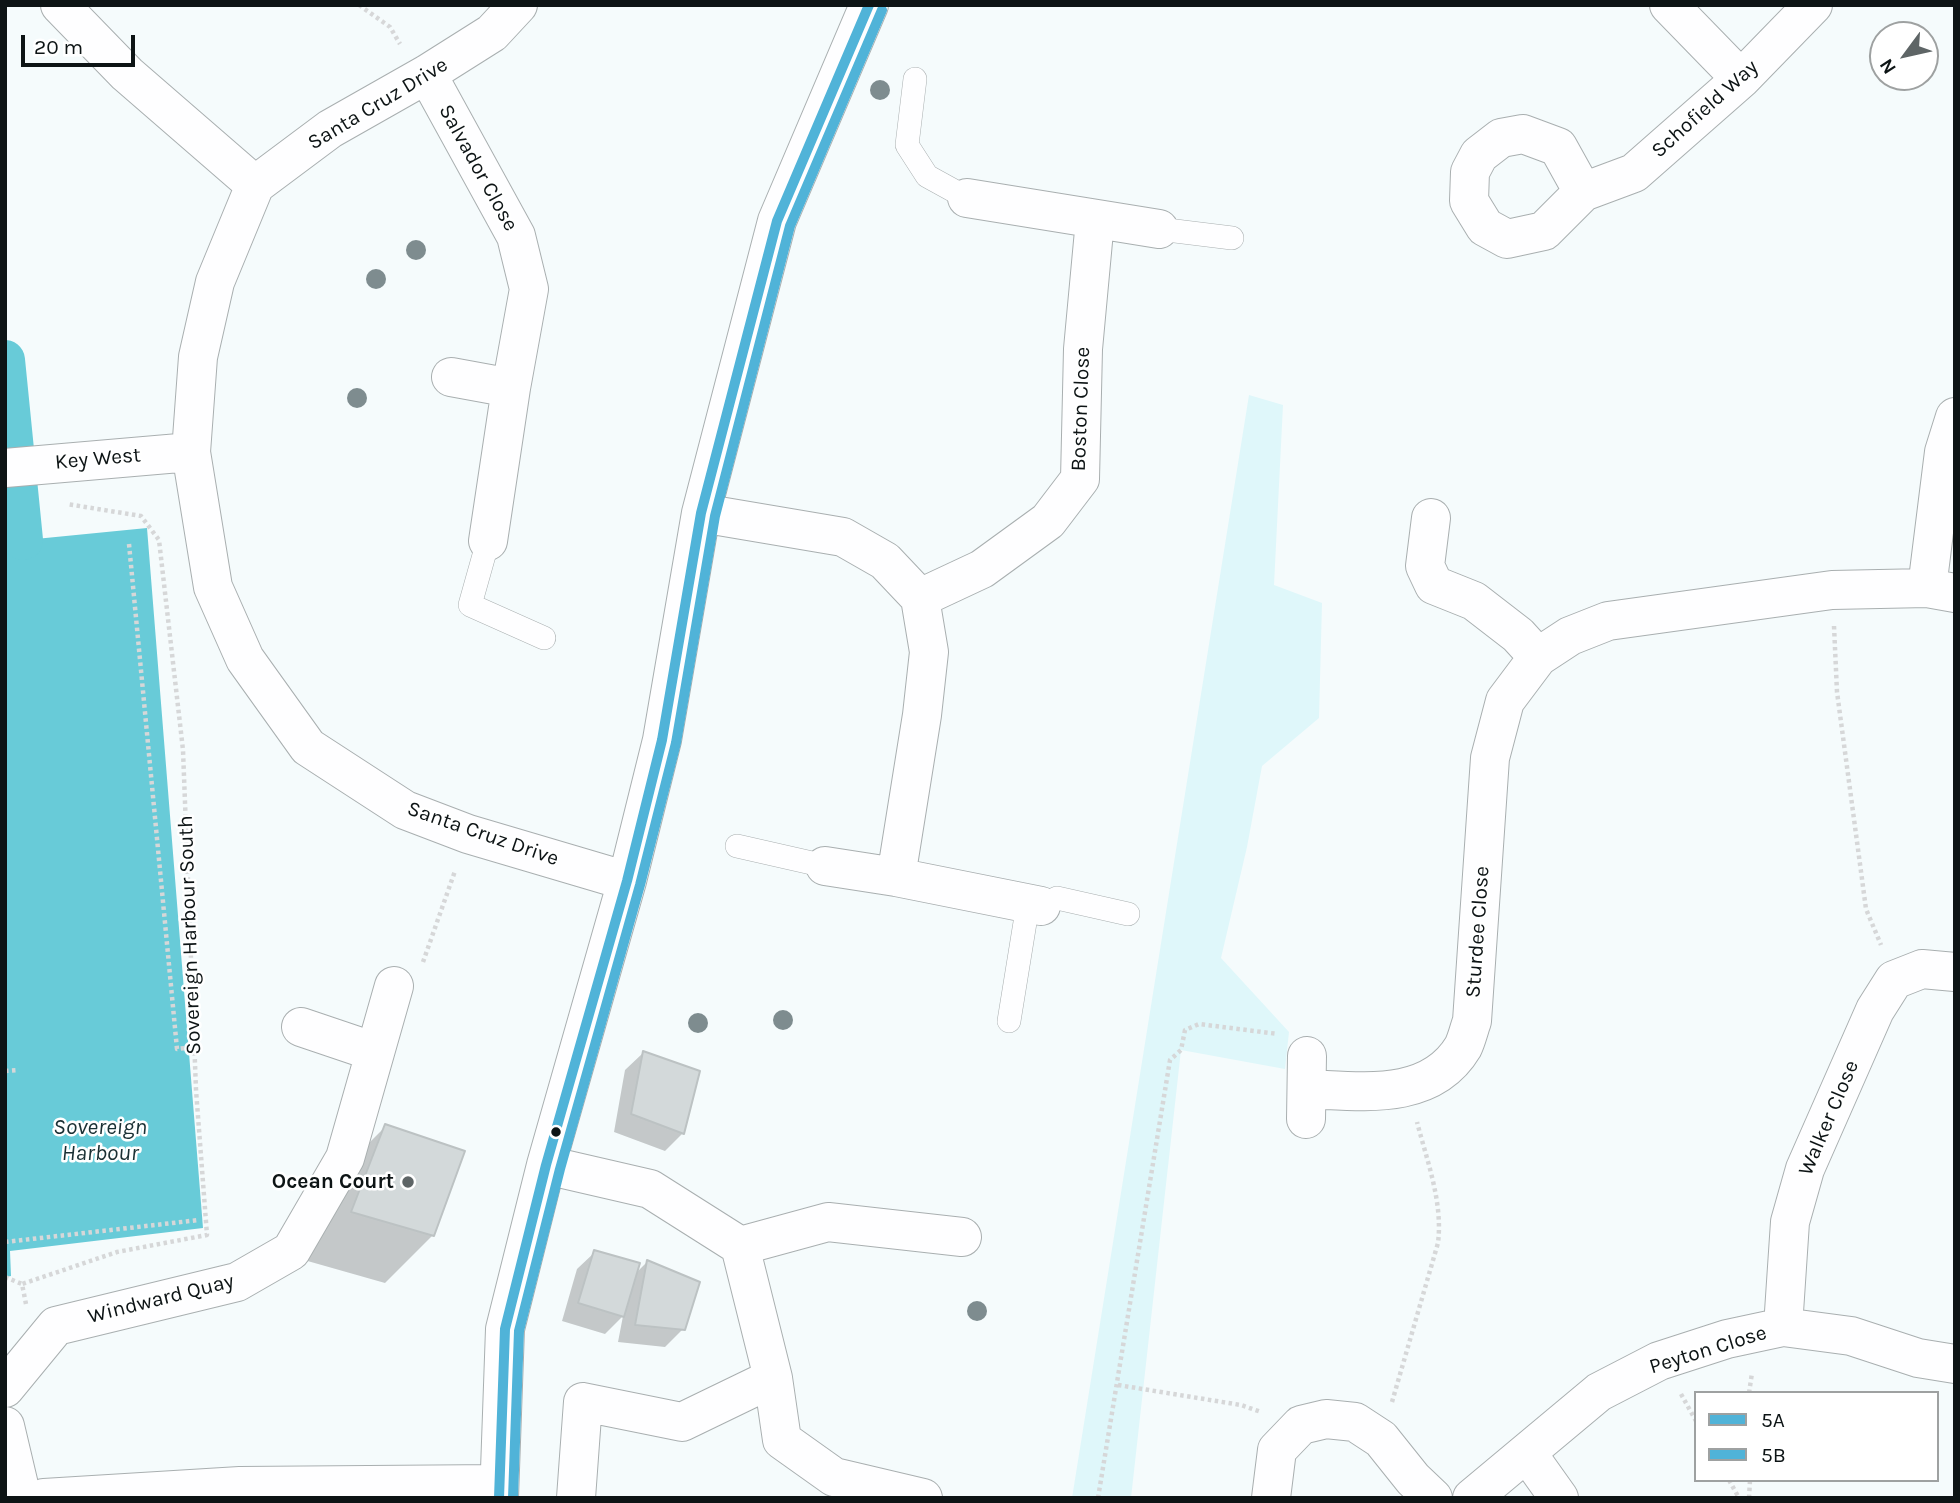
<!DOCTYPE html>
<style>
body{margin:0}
#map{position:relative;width:1960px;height:1503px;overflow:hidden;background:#f5fbfc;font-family:Karla,sans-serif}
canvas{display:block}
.frame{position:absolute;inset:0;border:7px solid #0d1415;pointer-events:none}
.legend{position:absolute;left:1694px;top:1391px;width:245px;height:91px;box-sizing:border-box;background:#fff;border:2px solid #9ea1a1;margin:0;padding:9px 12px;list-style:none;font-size:21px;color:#0d1415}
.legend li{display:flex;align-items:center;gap:14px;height:35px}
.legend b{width:35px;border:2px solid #9ea1a1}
.north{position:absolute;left:1869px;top:21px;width:70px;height:70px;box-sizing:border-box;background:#fff;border:2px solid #9ea1a1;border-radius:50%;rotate:237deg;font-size:19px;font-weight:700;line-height:28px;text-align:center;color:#0d1415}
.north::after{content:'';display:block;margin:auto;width:24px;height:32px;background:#5e6566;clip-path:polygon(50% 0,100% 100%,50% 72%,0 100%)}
.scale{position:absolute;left:21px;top:35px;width:114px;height:32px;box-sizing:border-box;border:4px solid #0d1415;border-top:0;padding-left:9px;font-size:21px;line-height:24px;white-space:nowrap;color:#0d1415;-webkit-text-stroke:5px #fff;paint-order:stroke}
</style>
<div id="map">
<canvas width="1960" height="1503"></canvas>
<div class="frame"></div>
<ul class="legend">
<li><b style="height:9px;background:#50b3d8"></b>5A</li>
<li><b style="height:9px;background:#50b3d8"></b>5B</li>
</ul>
<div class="north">N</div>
<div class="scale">20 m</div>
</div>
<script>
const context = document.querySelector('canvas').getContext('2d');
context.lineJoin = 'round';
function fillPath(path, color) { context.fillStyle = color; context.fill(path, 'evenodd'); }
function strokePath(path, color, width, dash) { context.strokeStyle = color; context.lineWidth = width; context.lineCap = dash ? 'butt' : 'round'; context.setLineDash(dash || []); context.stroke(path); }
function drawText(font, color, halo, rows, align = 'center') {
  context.font = font + ' Karla,sans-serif'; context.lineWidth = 5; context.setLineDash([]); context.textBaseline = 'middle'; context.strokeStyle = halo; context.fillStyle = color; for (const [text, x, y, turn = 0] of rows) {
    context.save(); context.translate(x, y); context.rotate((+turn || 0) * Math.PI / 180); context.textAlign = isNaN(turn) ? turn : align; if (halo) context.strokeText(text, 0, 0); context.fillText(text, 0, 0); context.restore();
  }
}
const green = new Path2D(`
 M1249 395 1283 405 1274 585 1322 603 1319 718 1262 766 1247 847 1221 958 1289 1032 1285 1069 1181 1050 1131 1498H1072Z`);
const water = new Path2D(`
 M147 528 203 1228 10 1251 11 1276 5 1277V542Z`);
const shadow = new Path2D(`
 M643 1053 683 1133 665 1151 614 1132 625 1070Z
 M386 1126 433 1235 385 1283 304 1260 338 1174Z
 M595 1252 635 1274 647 1262 683 1329 665 1347 618 1342 623 1316 605 1334 562 1321 577 1269Z`);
const canal = new Path2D(`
 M5 360 23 540`);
const building = new Path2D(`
 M643 1051 700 1071 684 1134 631 1114Z
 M385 1124 465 1151 434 1236 351 1212Z
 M594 1250 640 1263 624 1317 578 1303Z
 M647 1260 700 1282 685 1330 635 1325Z`);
const path = new Path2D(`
 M359 5 390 27 400 44
 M129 544 177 1049 194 1047
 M1834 626 1837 692 1866 909 1881 945
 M423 962 455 871
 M5 1071 19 1070
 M5 1242 199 1220
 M5 1277 22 1284
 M26 1304 22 1284 117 1252 207 1235 196 1090 183 750 159 540 141 516 67 504
 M1118 1385 1241 1405 1261 1412
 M1749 1393 1752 1373
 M1681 1394 1696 1421
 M1392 1402 1438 1243C1443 1202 1427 1161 1417 1122
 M1729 1480 1739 1498
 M1098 1498 1170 1060 1181 1050 1185 1030 1199 1024 1278 1034
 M1749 1498 1750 1480`);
const service = new Path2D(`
 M915 79 907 145 927 176 967 198
 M1159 229 1232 238
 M488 541 470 605 544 638
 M737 846 825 866
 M1041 906 1057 898 1128 914
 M1009 1021 1028 904`);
const minor = new Path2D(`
 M60 5 127 74 255 185
 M518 5 492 33 427 74 330 129 255 185 215 282 198 357 191 452 213 587 245 659 308 747 405 810 468 834 627 881
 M1669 5 1741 79
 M427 74 516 236 529 289 511 388 488 541
 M1583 192 1558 147 1523 134 1501 138 1479 155 1470 172 1469 201 1485 227 1507 239 1544 231 1583 192 1634 173 1741 79 1813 5
 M967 198 1159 229
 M451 377 511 388
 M5 468 191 452
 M701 513 843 537 885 561 920 598 929 652 922 715 896 877
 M1431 518 1425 566 1434 585 1474 601 1518 635 1538 657
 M1927 588 1944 452 1955 417
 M920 598 982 569 1048 521 1080 479 1083 349 1095 220
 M825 866 896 877 1041 906
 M301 1027 375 1052
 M1307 1089C1361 1091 1430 1102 1463 1047 1467 1039 1469 1029 1472 1021L1490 758 1505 701 1538 657 1570 636 1608 621 1832 590 1927 588 1955 593
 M1306 1119 1307 1056
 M546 1165 650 1189 740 1246 773 1378 782 1440 834 1477 923 1498
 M740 1246 828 1222 962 1237
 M1783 1327 1790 1222 1805 1169 1875 1010 1894 980 1922 969 1955 972
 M5 1388 56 1326 237 1282 291 1251 345 1158 394 986
 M5 1426 22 1498
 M1527 1453 1559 1498
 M44 1498 240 1486 498 1484
 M499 1498 505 1329 546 1165 627 881 662 740 701 513 777 221 869 5
 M576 1498 583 1402 682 1422 773 1378
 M1271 1498 1277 1450 1301 1425 1326 1419 1355 1422 1381 1439 1413 1479 1433 1498
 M1472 1498 1599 1392 1659 1361 1727 1339 1783 1327 1851 1336 1918 1358 1955 1364`);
const bus1 = new Path2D(`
 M499 1498 505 1329 546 1165 627 881 662 740 701 513 777 221 869 5`);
const bus2 = new Path2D(`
 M513 1498 519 1331 560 1169 640 885 676 743 715 516 790 226 882 10`);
const trees = [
 [880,90],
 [416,250],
 [376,279],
 [357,398],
 [783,1020],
 [698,1023],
 [977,1311]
];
const markers = [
 [556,1132,6,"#0d1415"],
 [408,1182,7,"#5e6566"]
];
const streetNames = [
 ["Santa Cruz Drive",378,104,-31],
 ["Schofield Way",1705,109,-42],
 ["Salvador Close",478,168,61],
 ["Boston Close",1081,409,-88],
 ["Key West",98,459,-5],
 ["Santa Cruz Drive",483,834,19],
 ["Sturdee Close",1478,932,-86],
 ["Sovereign Harbour South",190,935,-92],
 ["Walker Close",1829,1118,-67],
 ["Windward Quay",161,1299,-14],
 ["Peyton Close",1708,1350,-17]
];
const poiNames = [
 ["Ocean Court",394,1182]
];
const waterNames = [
 ["Sovereign",100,1127],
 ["Harbour",100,1153]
];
fillPath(green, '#dff7fa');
fillPath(water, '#68cbd8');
fillPath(shadow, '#0003');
strokePath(canal, '#68cbd8', 40);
fillPath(building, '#d3d9da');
strokePath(building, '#bcc2c3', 2);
strokePath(service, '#a9afb0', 24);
strokePath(minor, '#a9afb0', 40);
strokePath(path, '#d6d7d8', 4.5, [3.5, 3.5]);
strokePath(service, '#fefeff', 23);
strokePath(minor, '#fefeff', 38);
strokePath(bus1, '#50b3d8', 10);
strokePath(bus2, '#50b3d8', 10);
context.fillStyle = '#7e8c8f';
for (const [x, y] of trees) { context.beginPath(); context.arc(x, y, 10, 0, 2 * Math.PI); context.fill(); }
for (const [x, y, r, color] of markers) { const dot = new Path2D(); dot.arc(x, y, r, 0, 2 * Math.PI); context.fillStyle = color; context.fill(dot); strokePath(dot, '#fff', 2.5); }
drawText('21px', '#0d1415', '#fff', streetNames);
drawText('bold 21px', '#0d1415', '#fff', poiNames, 'right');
drawText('italic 23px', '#1a3034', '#fff', waterNames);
</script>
